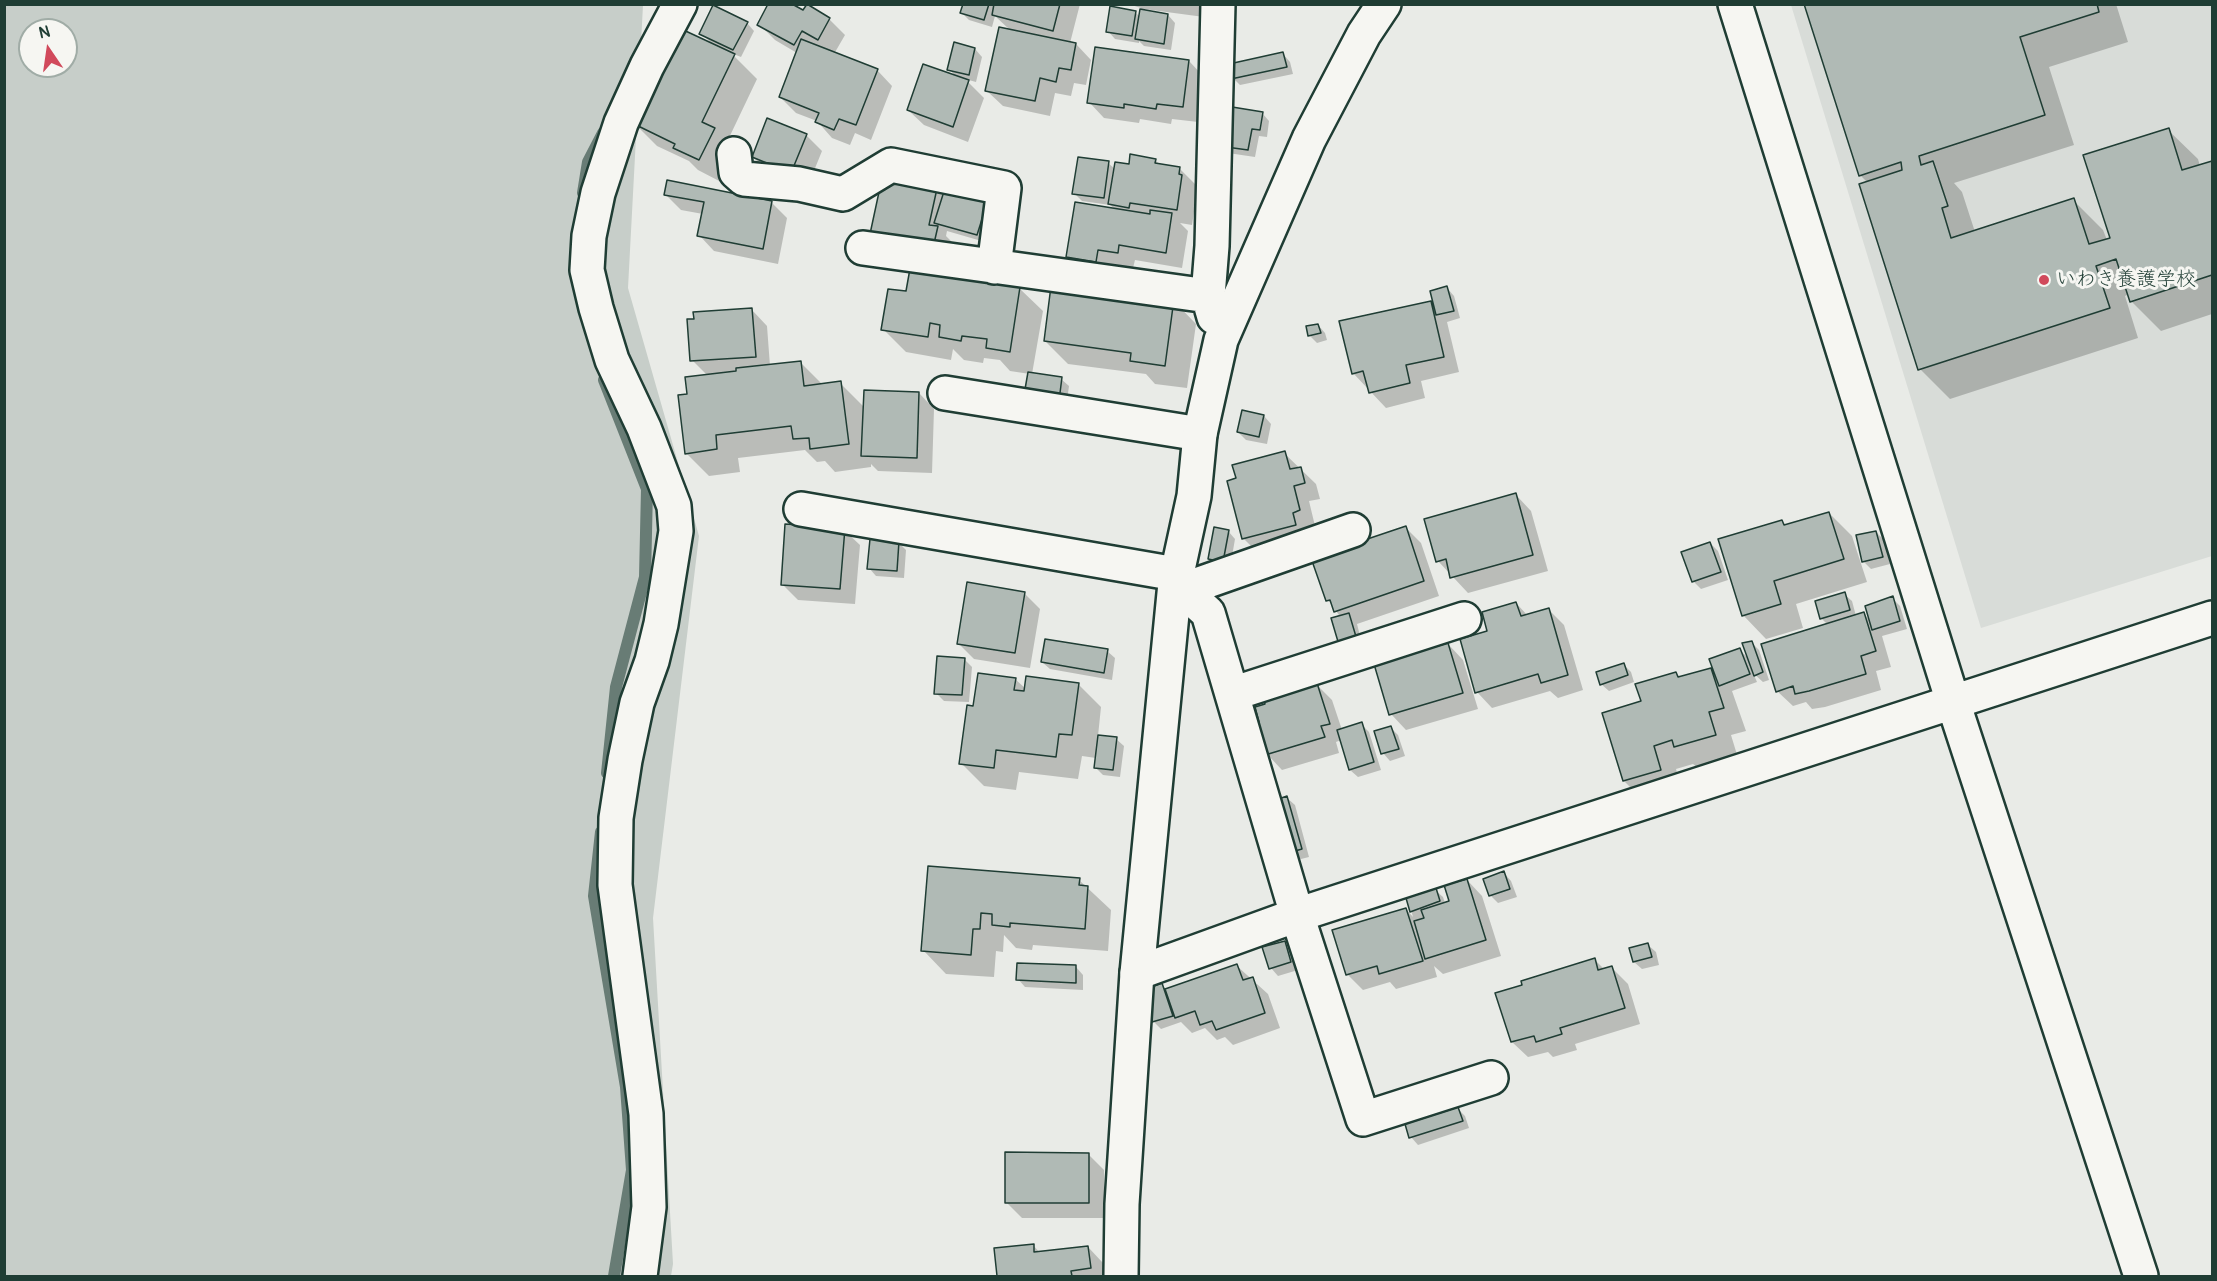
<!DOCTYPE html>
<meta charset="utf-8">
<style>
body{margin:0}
#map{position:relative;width:2217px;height:1281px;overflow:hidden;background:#e9ebe7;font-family:Pangolin,sans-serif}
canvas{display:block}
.frame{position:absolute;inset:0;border:6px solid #1f3d34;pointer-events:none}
.north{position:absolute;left:18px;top:18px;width:60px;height:60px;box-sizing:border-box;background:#f6f6f2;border:2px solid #a0aca6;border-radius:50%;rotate:347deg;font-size:16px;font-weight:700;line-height:24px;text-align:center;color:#1f3d34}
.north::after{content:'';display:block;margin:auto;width:21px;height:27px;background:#d1495b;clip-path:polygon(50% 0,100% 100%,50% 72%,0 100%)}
</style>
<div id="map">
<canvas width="2217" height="1281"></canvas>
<div class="frame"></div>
<div class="north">N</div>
</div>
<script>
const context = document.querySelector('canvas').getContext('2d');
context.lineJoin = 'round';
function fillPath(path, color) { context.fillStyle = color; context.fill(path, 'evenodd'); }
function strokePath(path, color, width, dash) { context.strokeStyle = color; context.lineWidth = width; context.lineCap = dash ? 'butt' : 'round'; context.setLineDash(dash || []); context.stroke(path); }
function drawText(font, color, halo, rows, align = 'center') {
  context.font = font + ' Pangolin,"Klee One",sans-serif'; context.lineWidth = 6; context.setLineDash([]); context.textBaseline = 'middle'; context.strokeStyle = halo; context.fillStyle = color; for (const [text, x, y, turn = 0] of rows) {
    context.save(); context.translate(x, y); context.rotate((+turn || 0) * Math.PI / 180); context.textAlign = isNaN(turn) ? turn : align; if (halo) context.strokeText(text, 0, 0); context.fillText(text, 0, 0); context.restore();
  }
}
const built = new Path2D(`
 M1791 5H2212V556L1981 628Z`);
const green = new Path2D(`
 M5 5H643L628 288 699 536 653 918 673 1264 671 1276H5ZM30 30H66V66H30Z`);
const shadow = new Path2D(`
 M767 4H791L803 13 829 19 845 35 834 54 877 70 892 86 871 140 855 133 850 145 832 138 817 121 796 113 780 97 797 53 775 40 759 24 769 6Z
 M964 4H1080L1070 43 1076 44 1091 60 1086 85 1074 83 1071 96 1055 93 1050 116 1003 106 987 91 1010 30 995 16 992 27 969 20 962 13Z
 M1128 4H1206L1204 17 1144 9 1143 11 1168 15 1175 23 1171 50 1144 46 1139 41V43L1115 39 1108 31 1135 12 1140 17 1141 8Z
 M1805 4H2116L2128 42 2049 67 2074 145 1954 183 1962 192 1975 232 2073 200 2103 230 2107 240 2112 239 2168 130 2198 159 2200 166 2212 162V314L2161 331 2131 301 2129 294 2125 296 2138 338 1950 399 1920 369 1868 183 1860 175Z
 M747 23 754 31 741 57 731 53 757 79 727 142 737 152 723 183 698 170 689 161 657 146 634 123 712 44 701 33Z
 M975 49 982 57 976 82 965 79 984 98 968 142 924 125 908 110 958 79 949 69Z
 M1283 54 1290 62 1293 74 1240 85 1233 78Z
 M1189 61 1204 77 1198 122 1172 119 1171 124 1140 119 1139 123 1104 118 1089 102Z
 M1262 113 1269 121 1267 137 1259 136 1255 157 1228 153 1221 146Z
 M806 135 822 151 807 188 769 173 753 157Z
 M1155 160 1161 166 1180 169 1195 184V190L1197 192 1192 225 1180 223 1188 231 1182 268 1135 260 1133 268 1113 265 1111 277 1084 272 1068 257 1116 210 1110 205 1082 201 1074 193 1108 163 1115 169Z
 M897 176 988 199 985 242 947 231 946 236 953 243 949 263 887 250Z
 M665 194 771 202 787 218 778 264 714 251 699 235 703 214 681 210Z
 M969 280 1019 288 1043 311 1032 374 1061 379 1069 386 1066 408 1030 374 1010 371 1000 360 984 358 983 363 964 360 953 349 951 360 906 352 883 329 908 293Z
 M1447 288 1454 296 1460 318 1447 322 1459 372 1421 381 1425 398 1386 408 1353 373 1430 303 1436 308Z
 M1085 293 1091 299 1173 300 1196 324 1187 388 1155 384 1146 374 1068 364 1045 341Z
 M752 310 767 326 770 366 800 362 823 385 840 383 864 407 919 393 934 409 932 473 878 471 871 464V467L835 472 825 461 817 462 805 450 738 458 740 472 709 476 686 453 689 396 708 376 692 360Z
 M1318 325 1325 333 1327 340 1317 343 1309 335Z
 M1264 416 1271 424 1267 444 1246 440 1238 432Z
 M1284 453 1316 484 1320 499 1309 501 1315 526 1308 528 1311 540 1259 554 1243 538Z
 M1516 495 1531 511 1548 571 1468 593 1438 561Z
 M1829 513 1852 536 1867 582 1796 604 1803 628 1766 639 1743 615 1782 521 1787 526Z
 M1405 527 1421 543 1439 596 1357 624 1363 648 1328 600Z
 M844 530 860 545 855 604 798 600 782 584Z
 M1228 531 1235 539 1230 568 1217 566 1210 558Z
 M1876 532 1884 540 1890 564 1871 569 1863 561Z
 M898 542 906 550 904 578 876 576 869 568Z
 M1710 543 1718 551 1728 580 1701 589 1693 581Z
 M1024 593 1040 609 1030 668 974 659 958 643Z
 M1844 594 1852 601 1856 616 1864 614 1871 621 1892 598 1900 606 1907 629 1882 636 1891 667 1876 671 1881 690 1825 707 1812 709 1806 702 1793 706 1777 691 1828 625 1821 618Z
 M1516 603 1528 616 1548 609 1564 625 1583 690 1558 698 1550 691 1492 708 1477 692 1489 632Z
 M1751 642 1759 650 1769 680 1763 682 1753 673 1757 682 1732 691 1746 731 1731 735 1738 758 1699 769 1693 764 1676 769 1683 793 1647 804 1624 781 1642 702 1676 673 1681 678 1711 669 1717 676 1740 650 1750 660Z
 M1448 644 1463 660 1478 709 1406 730 1391 714Z
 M1107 651 1115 658 1112 680 1050 669 1042 662Z
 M964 659 972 667 969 702 944 701 936 693Z
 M1623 664 1631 672 1634 682 1609 691 1601 684Z
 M1015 679 1026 689 1078 684 1101 707 1098 736 1116 739 1124 746 1120 777 1103 775 1095 767 1096 758 1082 756 1078 779 1019 772 1016 790 984 786 961 763 975 708Z
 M1317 685 1332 700 1342 730 1361 724 1369 732 1381 770 1358 777 1350 770 1341 740 1336 742 1339 753 1282 770 1267 754 1261 723 1267 705Z
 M1391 728 1398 735 1405 756 1390 761 1383 753Z
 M1287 798 1295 805 1309 857 1297 860 1289 852Z
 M930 868 1079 880 1111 910 1108 951 1033 945 1032 950 1016 948 1004 935 1003 952 996 951 994 977 946 974 923 950Z
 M1504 873 1511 881 1517 897 1498 903 1490 895Z
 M1467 880 1482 896 1501 956 1443 974 1434 966 1437 977 1396 989 1390 982 1363 990 1348 975 1334 931 1406 909 1413 917 1408 899 1435 890 1443 897 1445 903 1451 902Z
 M1284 942 1292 950 1298 970 1278 976 1271 968 1264 948Z
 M1648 945 1656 952 1659 965 1642 969 1634 962Z
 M1595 960 1605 970 1612 968 1628 984 1640 1024 1575 1044 1577 1050 1553 1057 1548 1052 1528 1057 1512 1042Z
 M1237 966 1268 994 1280 1028 1233 1045 1225 1037 1217 1040 1205 1028 1192 1033 1181 1022 1161 1029 1153 1021 1162 985 1167 990Z
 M1076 967 1083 975V990L1025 987 1018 979Z
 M1458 1109 1465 1116 1469 1128 1418 1145 1411 1137Z
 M1088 1154 1104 1170V1218H1022L1006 1202Z
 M1033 1245 1040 1253 1088 1247 1103 1263 1105 1276H999L996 1250Z`);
const stream = new Path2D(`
 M583 193 588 162 603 133
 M604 380 647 489 645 577 616 687 607 773
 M601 832 594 896 626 1087 632 1170 614 1276`);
const building = new Path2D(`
 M768 4H792L803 10 807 4 830 18 818 40 802 31 794 45 757 25Z
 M963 4H989L984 20 960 13Z
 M994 4H1060L1053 31 992 15Z
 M1804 4H2097L2099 12 2020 37 2045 115 1919 156 1921 165 1933 161 1948 206 1942 208 1951 238 2074 198 2089 244 2110 238 2083 155 2169 128 2182 170 2212 161V275L2130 302 2116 259 2096 266 2110 308 1918 370 1859 184 1902 170 1901 162 1859 176Z
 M713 5 748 22 733 50 699 34Z
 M1110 6 1136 11 1132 36 1106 32Z
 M1140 9 1168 14 1164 44 1135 39Z
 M677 27 735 54 702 122 715 128 699 160 673 148 675 144 632 123Z
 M999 27 1076 43 1071 70 1059 68 1056 82 1040 78 1035 101 985 91Z
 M801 39 878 69 856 125 839 119 834 130 815 122 819 113 779 97Z
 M954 42 975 48 969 75 947 70Z
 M1095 47 1189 60 1183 107 1157 104 1156 109 1124 104V108L1087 103Z
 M1283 52 1287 67 1231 79 1229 64Z
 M923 64 969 80 953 127 907 110Z
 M1226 106 1263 112 1260 130 1252 129 1248 150 1219 146Z
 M767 118 807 134 791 173 752 157Z
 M1130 154 1156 159 1155 163 1180 167 1179 174 1182 175 1177 210 1130 203 1129 208 1108 204 1115 162 1129 164Z
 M1078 157 1109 161 1104 198 1072 194Z
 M882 178 938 184 929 225 938 226 933 248 870 234Z
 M667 180 772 201 763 249 697 236 704 202 664 195Z
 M946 185 989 197 977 235 934 223Z
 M1075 202 1150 214V210L1172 213 1166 253 1119 245 1118 253 1098 250 1096 262 1066 257Z
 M911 263 962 277 1020 287 1010 352 986 348 987 339 962 336 961 341 939 337 940 325 930 323 928 337 881 330 888 289 906 291Z
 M1051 286 1086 291 1085 296 1101 298 1102 289 1174 299 1165 366 1130 361 1131 353 1044 341Z
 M1447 286 1454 311 1436 315 1430 291Z
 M1431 301 1444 357 1406 365 1410 383 1369 393 1363 371 1352 374 1339 321Z
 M752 308 756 357 690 361 687 319H694L693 312Z
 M1318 324 1321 333 1308 336 1306 326Z
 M801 361 804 386 841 381 849 444 810 449 809 438 793 439 791 426 716 435 717 449 685 454 678 395 687 394 685 377 736 371V368Z
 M1028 372 1062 377 1059 401 1024 395Z
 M864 390 919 392 917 458 861 456Z
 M1242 410 1264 415 1259 437 1237 432Z
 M1285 451 1290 469 1301 467 1305 483 1294 486 1300 510 1293 513 1296 525 1242 539 1227 481 1236 478 1232 465Z
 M1516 493 1533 555 1450 578 1446 559 1436 562 1424 519Z
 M1829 512 1844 559 1774 581 1781 604 1742 616 1718 539 1782 520 1784 525Z
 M785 524 845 528 840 589 781 585Z
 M1406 526 1424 581 1334 612 1330 600 1326 601 1311 558Z
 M1214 527 1229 530 1223 562 1208 559Z
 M1876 531 1883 557 1862 562 1856 535Z
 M870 539 899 541 897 571 867 569Z
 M1710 542 1721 572 1692 582 1681 552Z
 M967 582 1025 592 1015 653 957 644Z
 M1845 592 1850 610 1820 619 1815 601Z
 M1893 596 1900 621 1872 630 1865 606Z
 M1516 602 1521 616 1549 608 1568 675 1541 683 1538 674 1475 693 1460 639 1487 631 1482 612Z
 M1864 612 1876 651 1861 656 1866 674 1809 691 1795 694 1793 686 1776 692 1761 644Z
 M1349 613 1357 640 1339 645 1331 618Z
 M1045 639 1108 649 1104 673 1041 662Z
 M1752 641 1763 672 1754 676 1742 643Z
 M1448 643 1463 693 1389 715 1374 664Z
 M1740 648 1750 674 1719 686 1709 659Z
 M937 656 965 658 962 695 934 694Z
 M1624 663 1628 675 1600 685 1596 672Z
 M1711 668 1724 708 1709 712 1716 735 1674 747 1672 740 1654 746 1661 770 1623 781 1602 713 1641 701 1635 684 1676 672 1678 677Z
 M978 673 1016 678 1014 690 1024 691 1026 676 1079 683 1072 735 1059 734 1056 757 996 750 994 768 959 764 967 705 973 706Z
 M1317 683 1330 724 1321 726 1325 737 1265 755 1256 724 1259 722 1255 707 1265 704 1264 699Z
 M1362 722 1374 762 1349 770 1337 730Z
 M1391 726 1399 749 1381 754 1374 731Z
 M1098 735 1117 737 1113 770 1094 768Z
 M1287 796 1302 849 1288 853 1273 801Z
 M928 866 1080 878 1079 885 1088 886 1085 929 1010 923V927L992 925V914L981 913 980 929H973L971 955 921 951Z
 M1504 871 1510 889 1489 896 1483 879Z
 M1467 879 1486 940 1425 959 1414 921 1424 918 1421 910 1449 901 1444 885Z
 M1436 888 1440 901 1410 912 1406 898Z
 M1406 908 1423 961 1379 974 1377 966 1346 975 1332 930Z
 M1285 941 1291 962 1269 969 1262 947Z
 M1648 943 1652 957 1633 962 1629 948Z
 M1595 958 1598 970 1612 966 1625 1008 1560 1028 1562 1034 1536 1042 1534 1036 1511 1042 1495 993 1522 985 1521 981Z
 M1017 963 1076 965V983L1016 980Z
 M1237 964 1243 980 1253 977 1265 1013 1216 1030 1212 1021 1200 1025 1195 1011 1175 1018 1165 989Z
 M1162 983 1173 1016 1152 1022 1151 987Z
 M1458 1107 1463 1121 1409 1138 1405 1124Z
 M1005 1152 1089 1153V1203H1005Z
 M1034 1244V1252L1088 1246 1091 1268 1071 1271 1072 1276H997L994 1248Z`);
const street = new Path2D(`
 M1735 4 1953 702 2141 1276
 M734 154 736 172 744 179 799 184 843 194 891 165 1004 188 994 267
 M863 248 1208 296
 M1214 317 1208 296 1212 246 1218 4
 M945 393 1200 434
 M801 509 1176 574
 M1175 583 1208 613 1297 915 1363 1119 1491 1078
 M1182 590 1353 530
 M1232 694 1464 619
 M1137 973 1297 915 2212 618
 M640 1276 649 1207 646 1114 615 885 616 818 625 760 637 703 652 661 661 624 676 531 674 506 644 428 612 360 596 308 587 270 589 236 598 193 621 123 647 66 680 4`);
const secondary = new Path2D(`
 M1121 1276 1122 1204 1137 973 1175 583 1194 496 1200 434 1221 340 1309 139 1364 34 1384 4`);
const markers = [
 [2044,280,6,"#d1495b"]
];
const poiNames = [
 ["いわき養護学校",2056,280]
];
fillPath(built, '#d8dcd8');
fillPath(green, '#c7cec9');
fillPath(shadow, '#0003');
strokePath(stream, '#687c75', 12);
fillPath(building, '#b0bab5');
strokePath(building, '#1f3d34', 1.5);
strokePath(street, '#1f3d34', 38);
strokePath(secondary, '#1f3d34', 38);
strokePath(street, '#f6f6f2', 33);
strokePath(secondary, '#f6f6f2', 33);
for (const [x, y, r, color] of markers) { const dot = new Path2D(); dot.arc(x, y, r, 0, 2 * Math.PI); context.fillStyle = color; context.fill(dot); strokePath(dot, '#f6f6f2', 2); }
drawText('20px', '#1f3d34', '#f6f6f2', poiNames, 'left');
</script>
